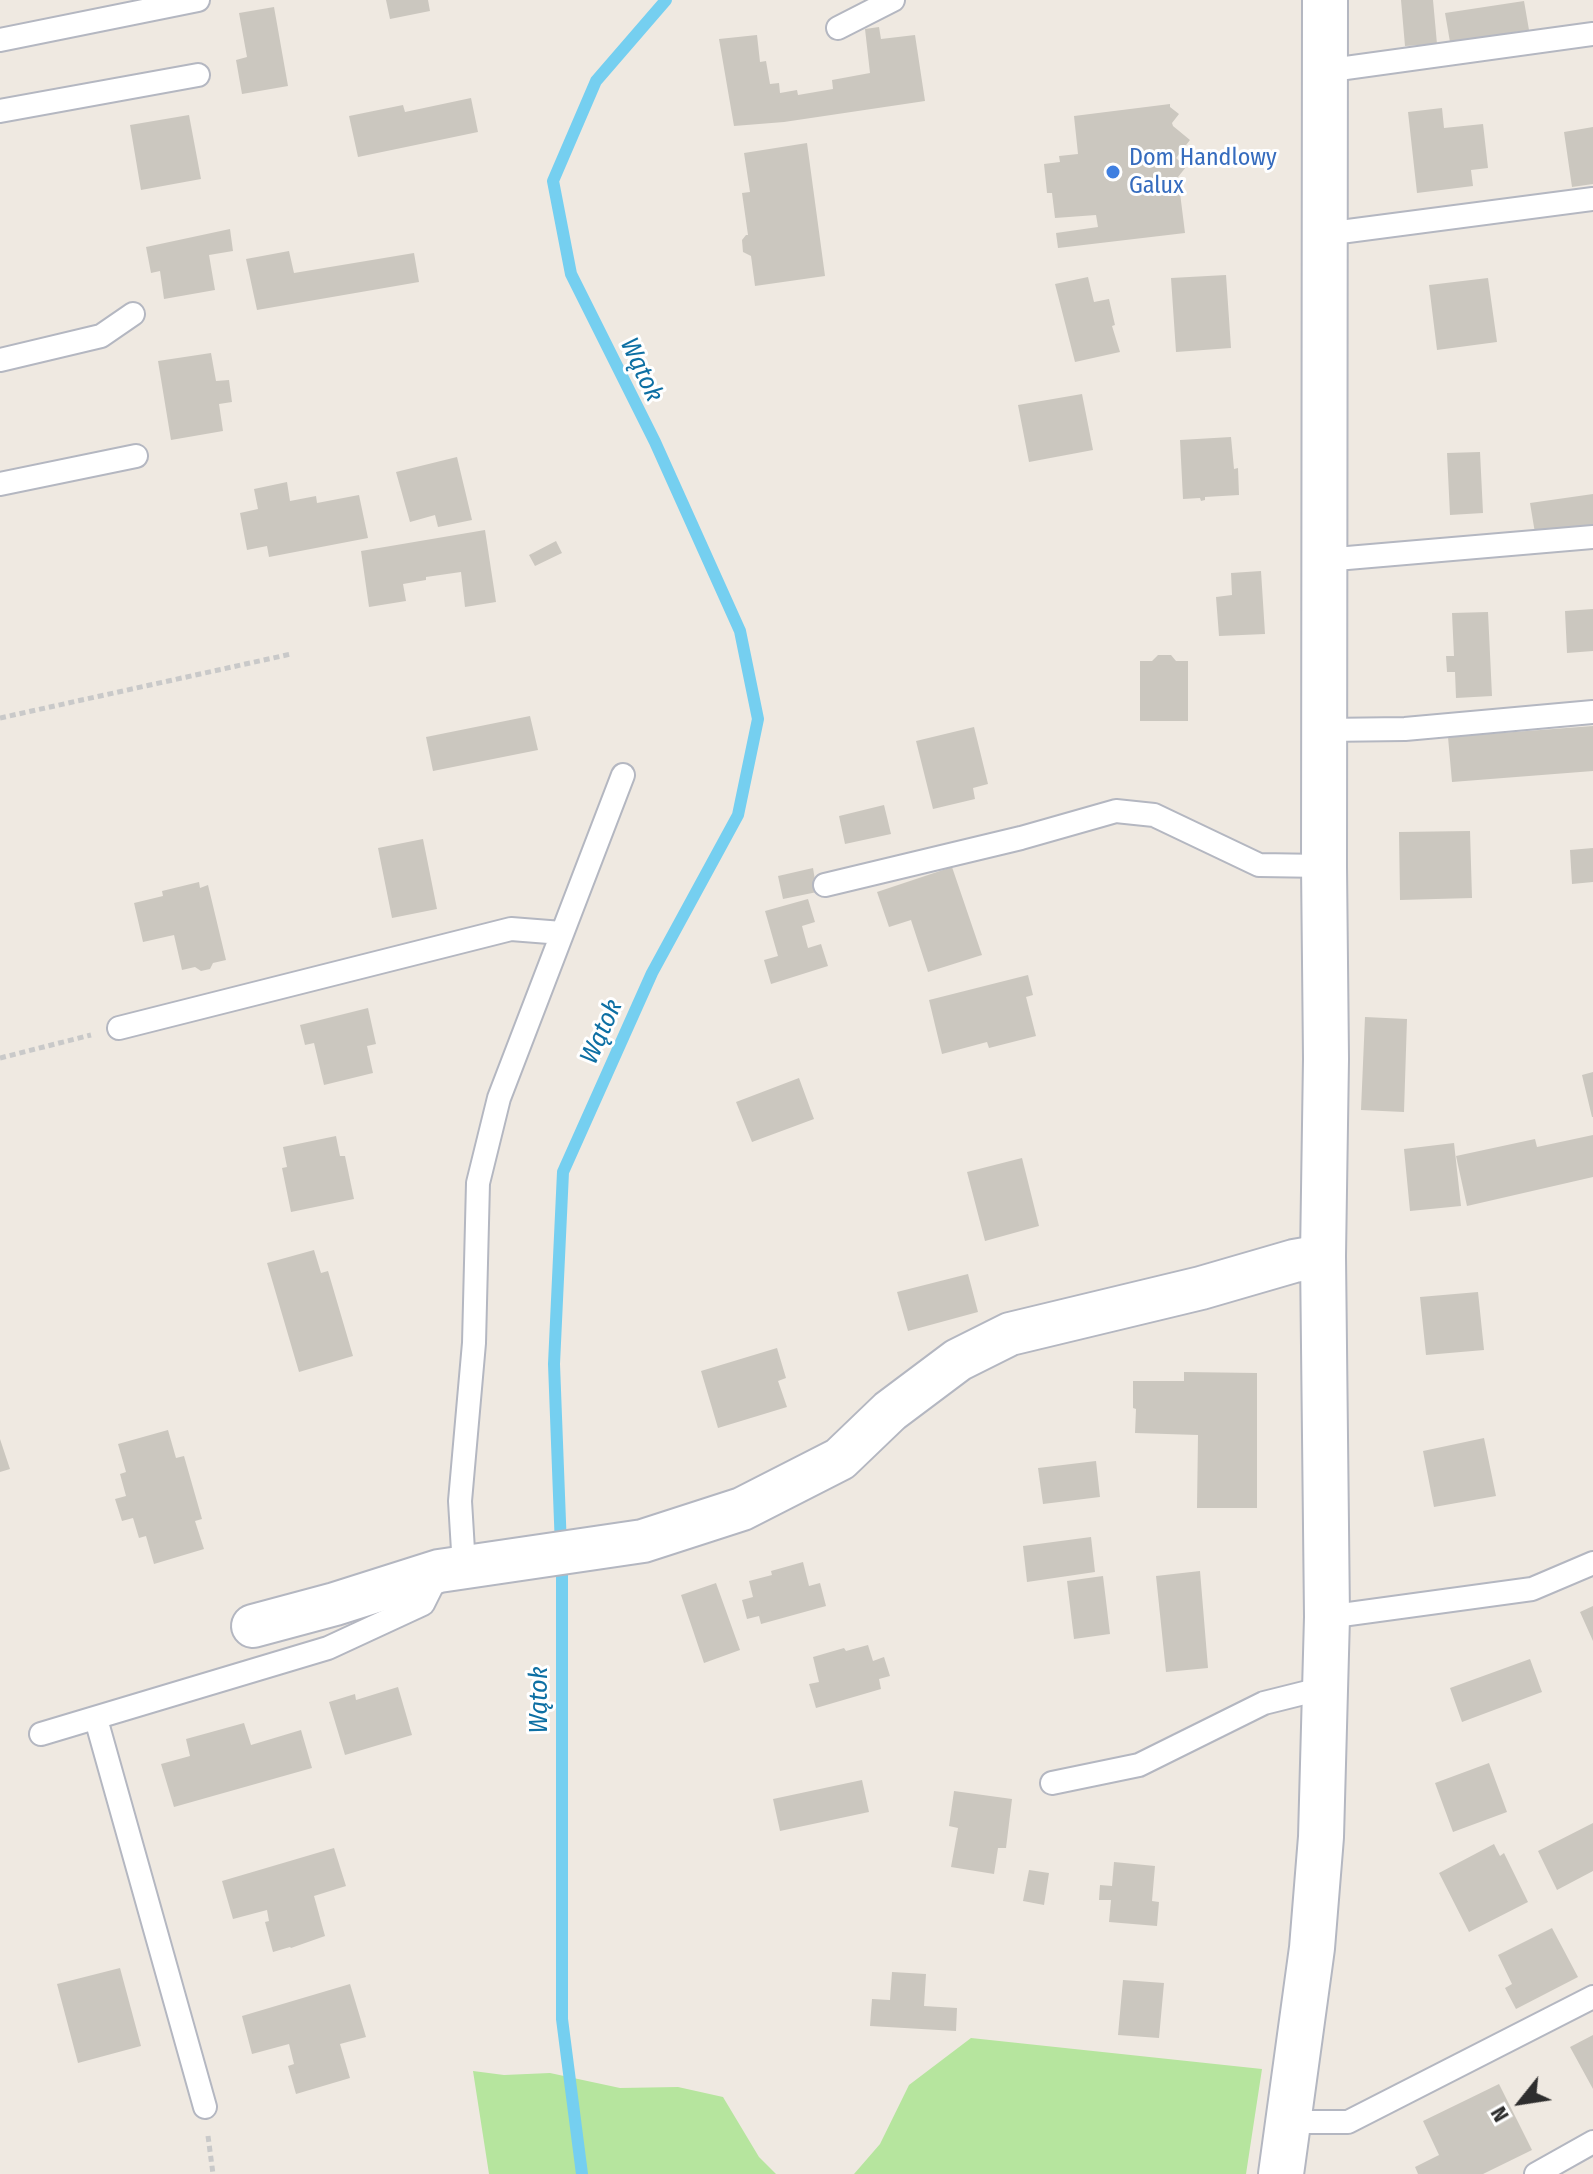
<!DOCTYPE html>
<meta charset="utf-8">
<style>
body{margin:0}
#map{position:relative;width:1593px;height:2174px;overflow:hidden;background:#efe9e1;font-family:"Fira Sans Condensed",sans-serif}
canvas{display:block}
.north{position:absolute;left:1481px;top:2062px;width:80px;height:80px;-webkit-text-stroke:6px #fff;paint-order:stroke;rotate:240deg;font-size:22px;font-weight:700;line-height:32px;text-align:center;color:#2e2e2e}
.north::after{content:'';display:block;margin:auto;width:28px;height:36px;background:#2e2e2e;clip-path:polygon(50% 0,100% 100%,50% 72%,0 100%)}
</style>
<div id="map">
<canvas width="1593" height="2174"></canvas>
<div class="north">N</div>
</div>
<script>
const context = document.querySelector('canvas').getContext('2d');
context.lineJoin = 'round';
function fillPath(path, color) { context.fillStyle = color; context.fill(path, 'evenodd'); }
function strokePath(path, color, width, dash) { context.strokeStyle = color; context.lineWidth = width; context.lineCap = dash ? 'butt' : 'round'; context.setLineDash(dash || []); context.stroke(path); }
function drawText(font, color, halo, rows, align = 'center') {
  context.font = font + ' "Fira Sans Condensed",sans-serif'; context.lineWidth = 6; context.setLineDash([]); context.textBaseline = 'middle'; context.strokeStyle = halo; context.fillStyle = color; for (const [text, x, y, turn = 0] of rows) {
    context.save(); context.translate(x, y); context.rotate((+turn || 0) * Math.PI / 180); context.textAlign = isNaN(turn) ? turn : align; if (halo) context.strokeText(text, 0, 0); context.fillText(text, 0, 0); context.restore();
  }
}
const green = new Path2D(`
 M971 2038 1262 2069 1246 2174H854L880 2144 909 2085Z
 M473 2071 504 2075 550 2073 620 2088 678 2087 723 2097 759 2157 776 2174H489Z`);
const stream = new Path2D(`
 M582 2174 562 2019V1574L554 1364 563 1172 652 973 738 815 758 719 740 631 655 442 571 274 553 181 596 81 666 0`);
const building = new Path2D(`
 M386 0H428L430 11 390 19Z
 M1401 0H1433L1437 44 1405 46Z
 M1524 1 1529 30 1450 42 1445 13Z
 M274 7 288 86 242 94 236 60 247 57 239 13Z
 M879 27 881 39 915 35 925 101 784 122 734 126 719 39 757 35 760 62 766 61 770 84 779 83 780 93 797 90 798 95 833 89 832 80 870 73 865 29Z
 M471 98 478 132 358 157 349 116 403 105 405 112Z
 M1170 104V107L1179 114 1172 123 1173 126 1190 140 1176 158 1186 167 1178 177 1185 233 1058 248 1056 233 1098 227 1096 215 1055 218 1052 193H1047L1044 164 1060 162 1059 156 1078 154 1074 116Z
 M1442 108 1444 128 1483 124 1488 168 1471 170 1473 186 1417 193 1408 112Z
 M189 115 201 179 141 190 130 125Z
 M1593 127V184L1572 187 1564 132Z
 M807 143 825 276 755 286 751 256 743 252 742 240 746 235H748L742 193 750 192 744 153Z
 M230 229 233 251 209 255 215 290 164 299 160 271 151 273 146 247Z
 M289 251 294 273 414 253 419 282 257 310 246 259Z
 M1226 275 1231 348 1176 352 1171 278Z
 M1088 277 1094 302 1109 299 1115 325 1112 326 1120 352 1075 362 1055 284Z
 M1488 278 1497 342 1437 350 1429 285Z
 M211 353 216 381 229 380 232 402 219 404 223 431 171 440 158 361Z
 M1082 394 1093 450 1029 462 1018 405Z
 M1231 437 1234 469 1238 468 1239 495 1205 497V500L1201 501 1200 498 1183 499 1180 440Z
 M1480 452 1483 513 1450 515 1447 453Z
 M457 457 472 520 438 527 435 515 410 522 396 472Z
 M287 482 290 501 316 496 317 503 359 495 368 538 269 557 267 546 247 550 240 513 258 509 254 489Z
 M1593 494V525L1535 533 1530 503Z
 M485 530 496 602 465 607 461 572 426 577V580L403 584 406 601 369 607 361 551Z
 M556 541 562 553 535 566 529 555Z
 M1261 571 1265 634 1219 636 1216 597 1232 595 1231 573Z
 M1593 609V651L1567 653 1565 611Z
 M1488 612 1492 696 1456 698 1455 672H1447L1446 656H1454L1452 613Z
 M1158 655H1171L1176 661H1188V721H1140V661H1152Z
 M530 716 538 750 433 771 426 737Z
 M1593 726V771L1452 782 1448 737Z
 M974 727 988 784 973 788 975 799 933 809 916 741Z
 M884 805 891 834 845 844 839 816Z
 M1470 831 1472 898 1400 900 1399 832Z
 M423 839 437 909 392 918 378 848Z
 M1593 848V882L1572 884 1570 850Z
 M952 867 982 955 928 972 911 920 889 927 877 892Z
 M813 868 817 892 783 899 778 876Z
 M199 882 200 888 208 885 226 960 213 963 210 969 201 971 195 967 182 970 174 935 143 942 134 903 163 896 162 891Z
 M808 899 815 922 802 926 808 948 821 944 828 966 771 984 764 960 778 956 765 911Z
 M1028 975 1033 995 1026 997 1036 1036 989 1048 987 1042 942 1054 929 1000Z
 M368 1008 376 1044 367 1046 373 1073 324 1085 314 1043 305 1045 300 1025Z
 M1365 1017 1407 1019 1404 1112 1361 1110Z
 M1593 1072V1117H1592L1582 1075Z
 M799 1078 814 1119 752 1142 736 1102Z
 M1593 1135V1177L1467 1206 1456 1156 1535 1139 1537 1147Z
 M336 1136 340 1156H345L354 1199 291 1212 282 1168 287 1167 283 1147Z
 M1454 1143 1461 1206 1410 1211 1404 1149Z
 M1022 1158 1039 1226 985 1241 967 1172Z
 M314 1250 321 1273 328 1271 353 1356 299 1372 267 1263Z
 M968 1274 978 1312 908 1331 897 1292Z
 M1478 1292 1484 1350 1426 1355 1420 1297Z
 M777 1348 786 1378 778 1381 787 1407 718 1428 701 1371Z
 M1184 1372 1257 1373V1508H1197L1198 1435 1135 1433 1136 1409 1133 1408V1381H1184Z
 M168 1430 176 1458 184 1456 202 1519 195 1521 204 1549 154 1564 146 1536 139 1538 133 1518 122 1521 115 1499 126 1496 120 1474 126 1472 118 1444Z
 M1484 1438 1496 1496 1434 1507 1423 1451Z
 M0 1439 10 1469 0 1472Z
 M1096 1461 1100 1497 1043 1504 1038 1468Z
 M1091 1537 1095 1572 1027 1582 1023 1546Z
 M803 1562 809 1586 820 1583 826 1606 761 1624 759 1616 747 1619 742 1600 753 1597 749 1581 772 1575 771 1571Z
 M1200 1571 1208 1668 1166 1672 1156 1576Z
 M1103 1576 1110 1634 1074 1639 1067 1581Z
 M716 1583 740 1650 704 1663 681 1595Z
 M1593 1606V1641L1580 1612Z
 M868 1645 873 1661 884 1657 890 1676 879 1679 881 1689 816 1708 809 1684 819 1682 813 1657 844 1648 846 1651Z
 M1530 1659 1542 1692 1462 1722 1450 1688Z
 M398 1687 412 1735 345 1755 329 1702 355 1694 356 1700Z
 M244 1723 251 1745 301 1730 312 1768 174 1807 161 1764 190 1756 186 1739Z
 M1489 1763 1507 1812 1453 1832 1435 1783Z
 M862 1780 869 1812 780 1831 773 1799Z
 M954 1791 1012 1799 1006 1848H998L994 1874 951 1867 958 1828 949 1826Z
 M1593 1823V1871L1557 1890 1538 1851Z
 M1494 1844 1500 1856 1504 1853 1528 1902 1469 1932 1439 1873Z
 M334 1848 346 1886 314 1896 325 1936 291 1948 290 1947 273 1952 265 1922 269 1921 267 1910 233 1919 222 1881Z
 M1114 1862 1155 1866 1152 1901 1159 1902 1157 1926 1109 1922 1111 1900H1099L1100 1885 1112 1886Z
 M1029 1870 1049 1873 1044 1905 1023 1901Z
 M1552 1928 1578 1977 1516 2009 1505 1988 1512 1984 1498 1955Z
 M120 1968 141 2046 78 2063 57 1984Z
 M892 1972 926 1974 924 2006 957 2008 956 2031 870 2026 872 1999 890 2000Z
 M1123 1980 1164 1983 1159 2038 1118 2035Z
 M350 1984 366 2037 340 2044 350 2078 296 2094 288 2066 294 2064 289 2044 252 2054 242 2016Z
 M1593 2035V2089L1570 2047Z
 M1499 2084 1532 2150 1483 2174H1418L1415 2167 1439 2155 1423 2121Z`);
const path = new Path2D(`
 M0 718 291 654
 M0 1058 91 1035
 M208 2136 213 2174`);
const lane = new Path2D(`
 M838 28 893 0
 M0 40 198 0
 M1324 71 1593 34
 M0 111 198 75
 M1325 234 1593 199
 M0 360 101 336 133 314
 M0 484 136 456
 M1324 560 1593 537
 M1324 730 1405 729 1593 712
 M825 885 1021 838 1116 811 1154 815 1259 865 1324 866
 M119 1028 511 929 562 933
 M464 1567 460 1501 474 1343 478 1183 499 1098 623 775
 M1327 1617 1532 1589 1593 1563
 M96 1719 205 2107
 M41 1734 328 1648 423 1604 439 1572
 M1052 1783 1139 1765 1264 1703 1324 1688
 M1288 2122H1348L1593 1997
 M1536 2174 1593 2142`);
const street = new Path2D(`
 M253 1626 335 1604 439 1571 643 1541 742 1509 840 1459 890 1411 958 1360 1010 1334 1201 1288 1294 1261 1323 1256`);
const secondary = new Path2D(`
 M1281 2174 1312 1948 1321 1837 1327 1617 1323 1256 1326 1059 1324 866 1325 0`);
const markers = [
 [1113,172,8,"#3f7fe0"]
];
const shopNames = [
 ["Dom Handlowy",1129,158],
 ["Galux",1129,186]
];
const waterNames = [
 ["Wątok",641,370,65],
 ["Wątok",602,1032,-66],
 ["Wątok",540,1700,-90]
];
fillPath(green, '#b6e59e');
strokePath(stream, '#75cff0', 12);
fillPath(building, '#cbc7bf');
strokePath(lane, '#b4b7c1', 26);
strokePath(street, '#b4b7c1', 46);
strokePath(secondary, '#b4b7c1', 48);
strokePath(path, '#c9c9c9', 5, [6, 4]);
strokePath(lane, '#fff', 22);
strokePath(street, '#fff', 42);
strokePath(secondary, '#fff', 44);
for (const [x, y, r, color] of markers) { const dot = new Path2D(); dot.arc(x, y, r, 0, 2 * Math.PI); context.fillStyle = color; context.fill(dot); strokePath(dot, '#fff', 3); }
drawText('24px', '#366cbe', '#fff', shopNames, 'left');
drawText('italic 26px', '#0d6fa3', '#fff', waterNames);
</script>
